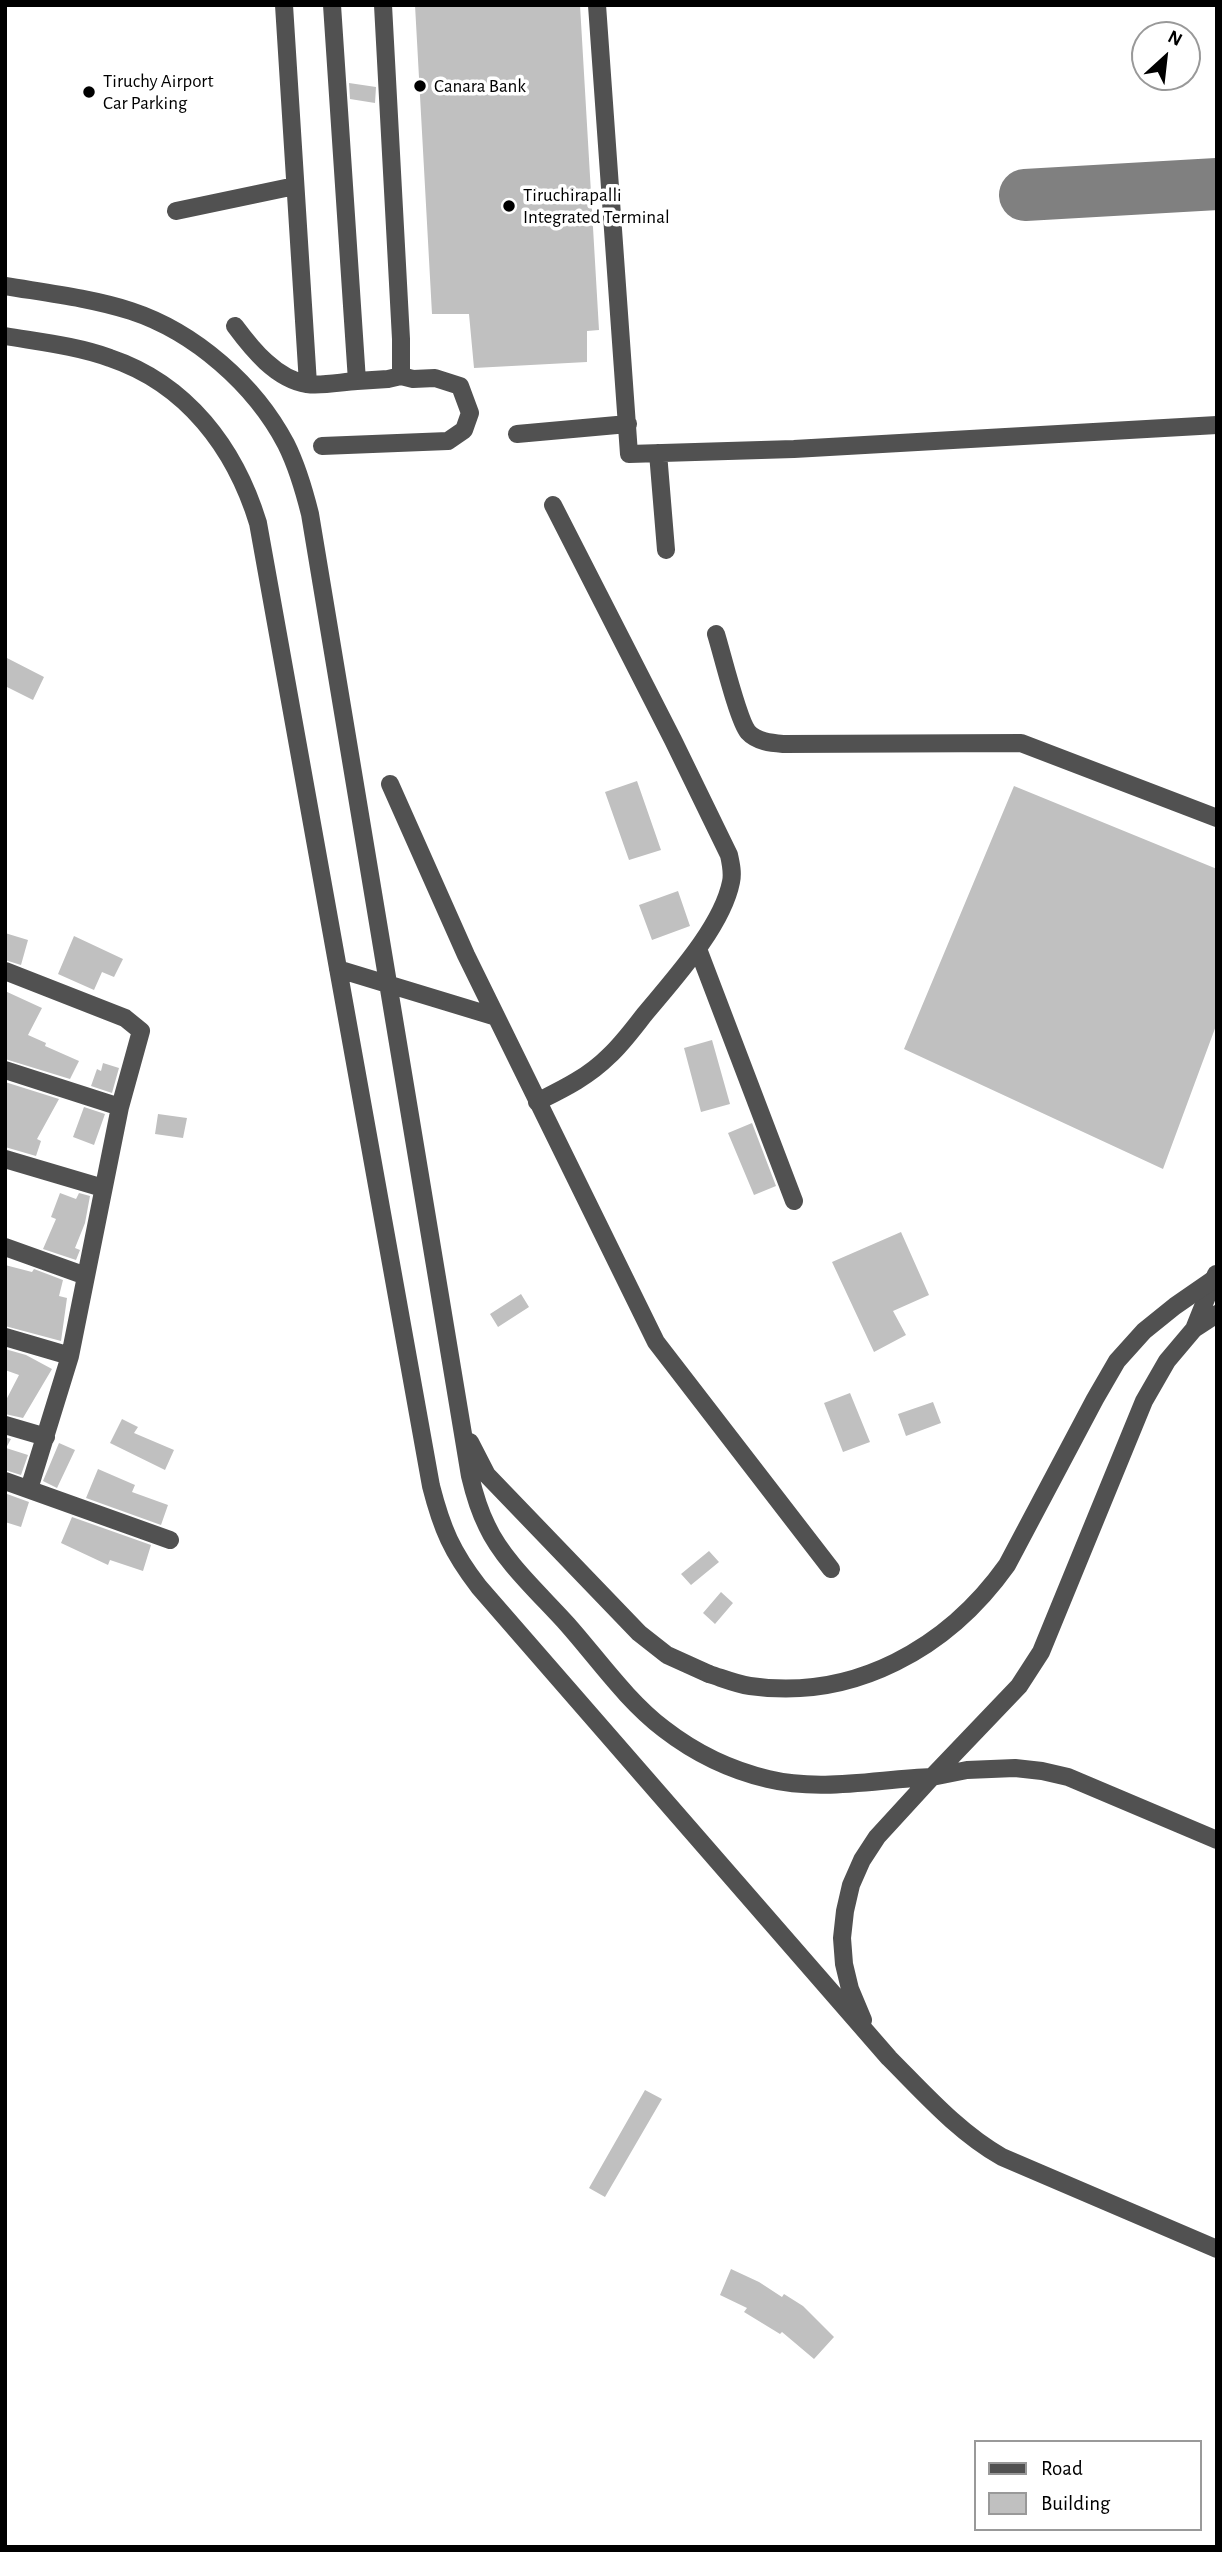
<!DOCTYPE html>
<style>
body{margin:0}
#map{position:relative;width:1222px;height:2552px;overflow:hidden;background:#fff;font-family:"Alegreya Sans",sans-serif}
canvas{display:block}
.frame{position:absolute;inset:0;border:7px solid #000;pointer-events:none}
.legend{position:absolute;left:974px;top:2440px;width:228px;height:91px;box-sizing:border-box;background:#fff;border:2px solid #999;margin:0;padding:9px 12px;list-style:none;font-size:21px;color:#000}
.legend li{display:flex;align-items:center;gap:14px;height:35px}
.legend b{width:35px;border:2px solid #999}
.north{position:absolute;left:1131px;top:21px;width:70px;height:70px;box-sizing:border-box;background:#fff;border:2px solid #999;border-radius:50%;rotate:27deg;font-size:19px;font-weight:700;line-height:28px;text-align:center;color:#000}
.north::after{content:'';display:block;margin:auto;width:24px;height:32px;background:#000;clip-path:polygon(50% 0,100% 100%,50% 72%,0 100%)}
</style>
<div id="map">
<canvas width="1222" height="2552"></canvas>
<div class="frame"></div>
<ul class="legend">
<li><b style="height:9px;background:#515151"></b>Road</li>
<li><b style="height:19px;background:#c0c0c0"></b>Building</li>
</ul>
<div class="north">N</div>
</div>
<script>
const context = document.querySelector('canvas').getContext('2d');
context.lineJoin = 'round';
function strokePath(path, color, width, dash) { context.strokeStyle = color; context.lineWidth = width; context.lineCap = dash ? 'butt' : 'round'; context.setLineDash(dash || []); context.stroke(path); }
function fillPath(path, color) { context.fillStyle = color; context.fill(path, 'evenodd'); }
function drawText(font, color, halo, rows, align = 'center') {
  context.font = font + ' "Alegreya Sans",sans-serif'; context.lineWidth = 7; context.setLineDash([]); context.textBaseline = 'middle'; context.strokeStyle = halo; context.fillStyle = color; for (const [text, x, y, turn = 0] of rows) {
    context.save(); context.translate(x, y); context.rotate((+turn || 0) * Math.PI / 180); context.textAlign = isNaN(turn) ? turn : align; if (halo) context.strokeText(text, 0, 0); context.fillText(text, 0, 0); context.restore();
  }
}
const taxiway = new Path2D(`
 M1025 195 1217 184`);
const building = new Path2D(`
 M415 5H580L599 330 587 331V362L474 368 469 314H432Z
 M349 83 376 87 375 103 350 99Z
 M5 657 44 677 33 700 5 686Z
 M637 781 661 850 629 860 605 792Z
 M1014 786 1217 869V1023L1163 1169 904 1049Z
 M678 891 690 926 652 940 639 905Z
 M5 933 28 940 21 965 5 960Z
 M74 936 123 959 114 977 102 972 94 990 58 974Z
 M5 991 42 1008 28 1035 46 1043 45 1046 79 1061 70 1079 5 1059Z
 M712 1040 730 1104 701 1112 684 1048Z
 M103 1063 119 1068 112 1093 91 1086 97 1069 101 1071Z
 M5 1082 59 1099 37 1139 41 1141 36 1156 5 1147Z
 M84 1107 105 1114 94 1145 73 1137Z
 M158 1114 187 1118 183 1138 155 1134Z
 M752 1123 776 1186 754 1195 728 1133Z
 M60 1193 76 1199 79 1193 90 1196 85 1223 75 1248 80 1250 76 1260 43 1249 56 1219 51 1217Z
 M901 1232 929 1295 893 1311 906 1335 874 1352 832 1262Z
 M5 1265 32 1272 34 1269 63 1280 59 1296 67 1298 61 1341 5 1326Z
 M521 1294 529 1307 498 1327 490 1314Z
 M5 1349 26 1355 52 1369 23 1418 5 1414V1402L19 1375 5 1370Z
 M850 1393 870 1442 843 1452 824 1403Z
 M933 1402 941 1423 906 1436 898 1414Z
 M122 1419 138 1427 134 1433 174 1450 165 1470 110 1443Z
 M5 1437 11 1439 6 1448 28 1455 21 1475 5 1470Z
 M59 1443 75 1450 57 1488 43 1481Z
 M98 1469 135 1485 132 1492 168 1505 161 1525 86 1498Z
 M7 1494 29 1502 21 1527 5 1522Z
 M72 1517 151 1545 143 1571 110 1560 108 1565 61 1543Z
 M709 1551 719 1562 691 1585 681 1574Z
 M721 1592 733 1603 715 1624 703 1613Z
 M645 2090 662 2099 605 2197 589 2188Z
 M731 2269 759 2282 782 2297 784 2294 803 2306 834 2337 814 2359 782 2332 780 2334 744 2312 747 2308 720 2295Z`);
const minor = new Path2D(`
 M284 5 308 384
 M597 5 629 454 794 449 1217 425
 M176 211 295 186
 M5 286C47 293 90 298 131 311 195 332 255 385 286 444 297 466 304 490 310 514L470 1476C474 1493 479 1510 487 1526 503 1561 541 1595 567 1624 598 1659 627 1701 664 1729 695 1753 730 1770 768 1779 821 1792 878 1779 932 1777L1019 1686 1041 1652 1144 1401 1167 1361 1194 1329 1217 1314
 M235 326C252 349 276 379 307 384 322 386 341 382 357 381L332 5
 M5 336C40 342 77 346 110 358 187 384 235 448 258 523L431 1486C442 1529 452 1552 479 1587L889 2058C924 2093 958 2132 1002 2157L1217 2249
 M357 381 388 379 401 376V339L383 5
 M517 434 628 424
 M322 446 448 441 464 430 470 413 460 386 435 378 413 379 401 376
 M658 453 666 550
 M716 634C722 653 738 720 748 732 757 742 772 743 784 744L1021 743 1217 818
 M390 784 466 955 656 1342 831 1569
 M698 949 794 1201
 M338 969 496 1017
 M5 971 125 1018 141 1031 120 1107 70 1356 29 1489
 M5 1070 120 1107
 M537 1102C563 1089 588 1077 609 1056 622 1044 633 1029 644 1015 673 980 722 927 731 882 733 873 731 864 729 855L673 740 553 505
 M5 1159 103 1188
 M5 1247 86 1276
 M1194 1329 1216 1274
 M5 1337 70 1356
 M5 1425 46 1437
 M470 1442 487 1475 639 1633 667 1655 709 1674
 M5 1481 170 1540
 M863 2020 850 1989 844 1964 842 1938 845 1911 851 1885 862 1860 877 1837 932 1777 967 1770 1015 1768 1042 1771 1068 1777 1217 1840`);
const minorBridge = new Path2D(`
 M709 1674C722 1678 736 1684 750 1686 854 1701 948 1648 1007 1565L1095 1399 1117 1361 1144 1331 1175 1306 1217 1277`);
const markers = [
 [420,86,7,"#000"],
 [89,92,7,"#000"],
 [509,206,7,"#000"]
];
const poiNames = [
 ["Tiruchy Airport",103,81],
 ["Car Parking",103,103],
 ["Canara Bank",434,86],
 ["Tiruchirapalli",523,195],
 ["Integrated Terminal",523,217]
];
strokePath(taxiway, '#808080', 52);
fillPath(building, '#c0c0c0');
strokePath(minor, '#515151', 18);
strokePath(minorBridge, '#515151', 18);
for (const [x, y, r, color] of markers) { const dot = new Path2D(); dot.arc(x, y, r, 0, 2 * Math.PI); context.fillStyle = color; context.fill(dot); strokePath(dot, '#fff', 2.5); }
drawText('19px', '#000', '#fff', poiNames, 'left');
</script>
